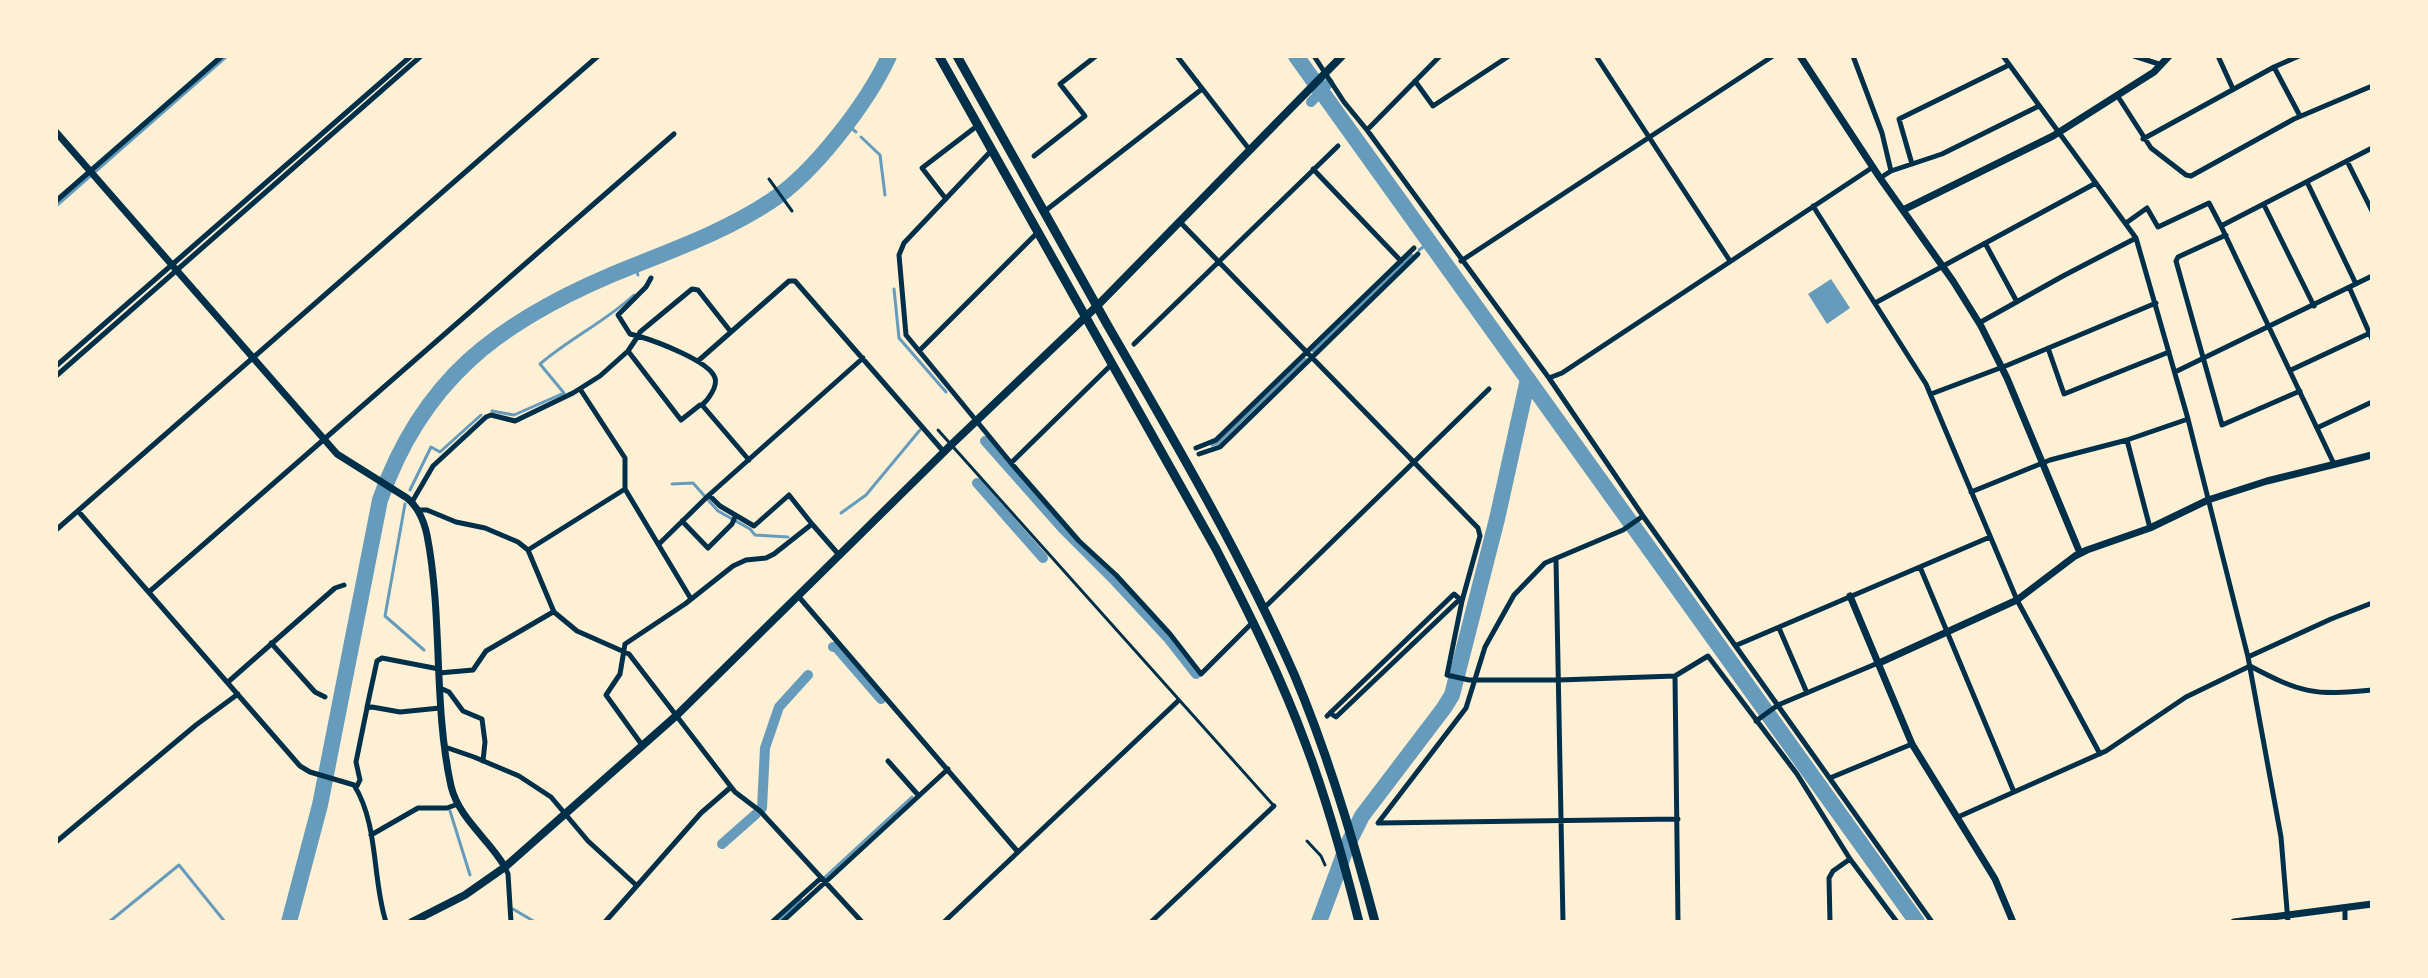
<!DOCTYPE html>
<style>
body{margin:0}
#map{position:relative;width:2428px;height:978px;overflow:hidden;background:#fdf0d5;font-family:"Titillium Web",sans-serif}
canvas{display:block}
.frame{position:absolute;inset:0;border:58px solid #fdf0d5;pointer-events:none}
</style>
<div id="map">
<canvas width="2428" height="978"></canvas>
<div class="frame"></div>
</div>
<script>
const context = document.querySelector('canvas').getContext('2d');
context.lineJoin = 'round';
function fillPath(path, color) { context.fillStyle = color; context.fill(path, 'evenodd'); }
function strokePath(path, color, width, dash) { context.strokeStyle = color; context.lineWidth = width; context.lineCap = dash ? 'butt' : 'round'; context.setLineDash(dash || []); context.stroke(path); }
const water = new Path2D(`
 M1831 279 1850 308 1827 324 1808 294Z`);
const stream = new Path2D(`
 M846 124 856 132
 M861 137 880 155 885 195
 M56 206 227 56
 M1419 250 1429 243
 M635 266 638 275
 M894 289 899 338 946 392
 M1313 351 1412 255
 M492 411 514 415 564 393 540 364C570 338 605 322 634 295
 M1212 445 1218 443 1305 359
 M672 484 693 483 718 511 750 529 755 535 788 537
 M410 490 431 447 440 452 481 415
 M405 504 385 616 424 650
 M841 513 866 495 920 430
 M450 811 470 875
 M824 878 912 797
 M513 909 535 922
 M109 922 179 865 225 922
 M776 922 801 900`);
const canal = new Path2D(`
 M1311 102 1329 83
 M985 441 1062 528 1114 580 1167 637 1196 674
 M977 483 1043 558
 M833 647H836L881 699
 M762 808 765 748 779 707 808 675
 M722 844 756 814`);
const river = new Path2D(`
 M1296 56 1917 922
 M289 922 320 805 380 500C422 380 498 323 611 275 666 252 721 234 771 201 814 173 868 102 889 56
 M1319 922 1347 846 1362 816 1444 708 1452 695 1497 519 1528 379`);
const service = new Path2D(`
 M769 179 792 211
 M938 430 1274 806
 M1307 841 1321 856 1325 865`);
const minor = new Path2D(`
 M1177 56 1249 149
 M1314 56 1344 102 1367 130 1549 378 1643 516 1932 922
 M1596 56 1730 261
 M1853 56 1882 133 1891 171
 M2134 56 2162 65
 M2218 56 2233 89
 M2274 67 2300 116
 M1415 81 1433 106 1509 56
 M2117 95 2151 148 2186 175 2191 176 2294 119 2372 86
 M1367 130 1440 56
 M2143 139 2274 67 2299 56
 M991 151 904 243 899 255 906 335 1011 463 1079 541 1116 575 1170 634 1201 674 1252 623
 M1034 156 1085 116 1060 84 1096 56
 M2347 161 2372 211
 M1912 164 1899 119 2009 65
 M1313 169 1401 261
 M1880 178 1891 171 1942 154 2039 106
 M2307 182 2356 284
 M946 199 922 168 977 126
 M56 201 222 56
 M2264 205 2314 306
 M1813 206 1926 384 2017 600 2100 754
 M1045 211 1202 89
 M1180 222 1478 528 1480 536 1462 601 1447 675 1469 680H1559L1675 676 1708 656 1797 774 1850 859 1833 871 1829 878 1830 922
 M2126 223 2147 208 2158 227 2209 203 2221 226
 M2226 235 2178 257 2176 261 2222 425 2300 391
 M2136 238 2188 419 2248 657 2281 837 2288 922
 M1985 243 2017 302
 M1461 261 1773 56
 M651 278 646 287 618 315 630 334 638 336 640 332 692 289 698 290 731 332
 M2350 289 2372 339
 M1875 303 2096 183
 M1979 323 2063 276 2136 238 2003 56
 M1134 344 1338 146
 M2048 348 2064 394 2169 352
 M628 351 681 420 700 405H702L749 460
 M919 351 1037 233
 M698 361 789 281H795L944 452
 M56 366 411 56
 M2291 370 2370 333
 M2175 372 2372 276
 M56 376 421 56
 M1549 378 1562 373 1873 167
 M580 389 625 458V489L691 599
 M1931 394 2008 365 2156 303
 M2319 427 2372 402
 M2127 440 2150 528
 M1196 448 1216 440 1414 248
 M1199 454 1220 447 1418 254
 M1011 463 1111 365
 M2334 464 2221 226 2372 148
 M1971 492 2050 460 2127 440 2188 419
 M412 502 433 466 486 417 491 415 515 421 573 393 600 376 628 351 638 336C655 341 710 361 715 378 718 386 708 400 702 405
 M418 510H427L456 522 485 528 518 542 528 550 554 612 577 631 629 654 735 792 760 811 862 922
 M78 511 300 766 310 772 354 785C379 825 372 879 386 922
 M1643 516 1623 530 1545 563 1514 595 1485 647 1466 708 1378 823 1678 819
 M682 521 708 548 732 524 735 517
 M812 524 789 495 754 526 720 506 709 495 863 358
 M56 530 598 56
 M659 544 709 495
 M528 550 625 489
 M1556 560 1563 922
 M1920 567 2014 792
 M149 592 674 134
 M799 597 1018 852
 M1264 608 1489 389
 M1779 628 1807 693
 M271 643 315 692 325 697
 M1737 645 1990 537
 M2248 657 2331 619 2372 603
 M439 673 473 670 486 651 553 612
 M1675 676 1678 922
 M228 682 335 588 344 585
 M440 688 449 692 463 711 482 719 485 742 483 761
 M367 707 377 661 382 658 439 669
 M1330 713 1336 717 1460 599
 M1327 716 1454 594 1462 601
 M1756 721 1778 705 1878 663
 M642 745 606 695 620 674 625 644 685 604 733 566 746 560 766 558 774 554 812 524 840 556
 M445 747 474 757 519 776 551 797 588 841 636 885
 M888 761 919 796
 M1830 778 1912 744
 M356 788 360 780 356 762 367 708 372 707 400 712 440 708
 M1958 817 2106 751 2186 697 2250 666C2301 693 2314 696 2372 690
 M371 835 418 808H447L458 804
 M56 842 196 725 238 694
 M1850 859 1897 922
 M505 867 508 874 511 922
 M2345 908V922
 M605 922 701 813 731 787
 M772 922 821 878
 M782 922 948 769
 M944 922 1178 701
 M1151 922 1274 806`);
const tertiary = new Path2D(`
 M1800 56 1880 178 1953 281 1981 326 2007 378 2080 553
 M56 132 337 454 407 498C418 507 424 521 427 535 443 617 433 704 451 786 459 819 489 839 505 867
 M1903 210 2053 136 2154 72 2169 56
 M1850 596 1912 744 1995 879 2013 922
 M1879 663 2017 600 2075 556 2087 550 2150 528 2208 500 2267 481 2372 455
 M2234 922 2372 904`);
const secondary = new Path2D(`
 M412 922 465 895 505 867 677 715 951 445 1097 306 1342 56`);
const trunk = new Path2D(`
 M939 56 1216 549C1249 613 1281 677 1306 745 1328 803 1344 862 1359 922
 M957 56C1007 146 1057 236 1108 326 1174 440 1241 554 1294 674 1328 754 1353 838 1375 922`);
fillPath(water, '#669bbc');
strokePath(stream, '#669bbc', 3);
strokePath(canal, '#669bbc', 10);
strokePath(river, '#669bbc', 16);
strokePath(service, '#003049', 3);
strokePath(minor, '#003049', 5);
strokePath(tertiary, '#003049', 7);
strokePath(secondary, '#003049', 8);
strokePath(trunk, '#003049', 9);
</script>
